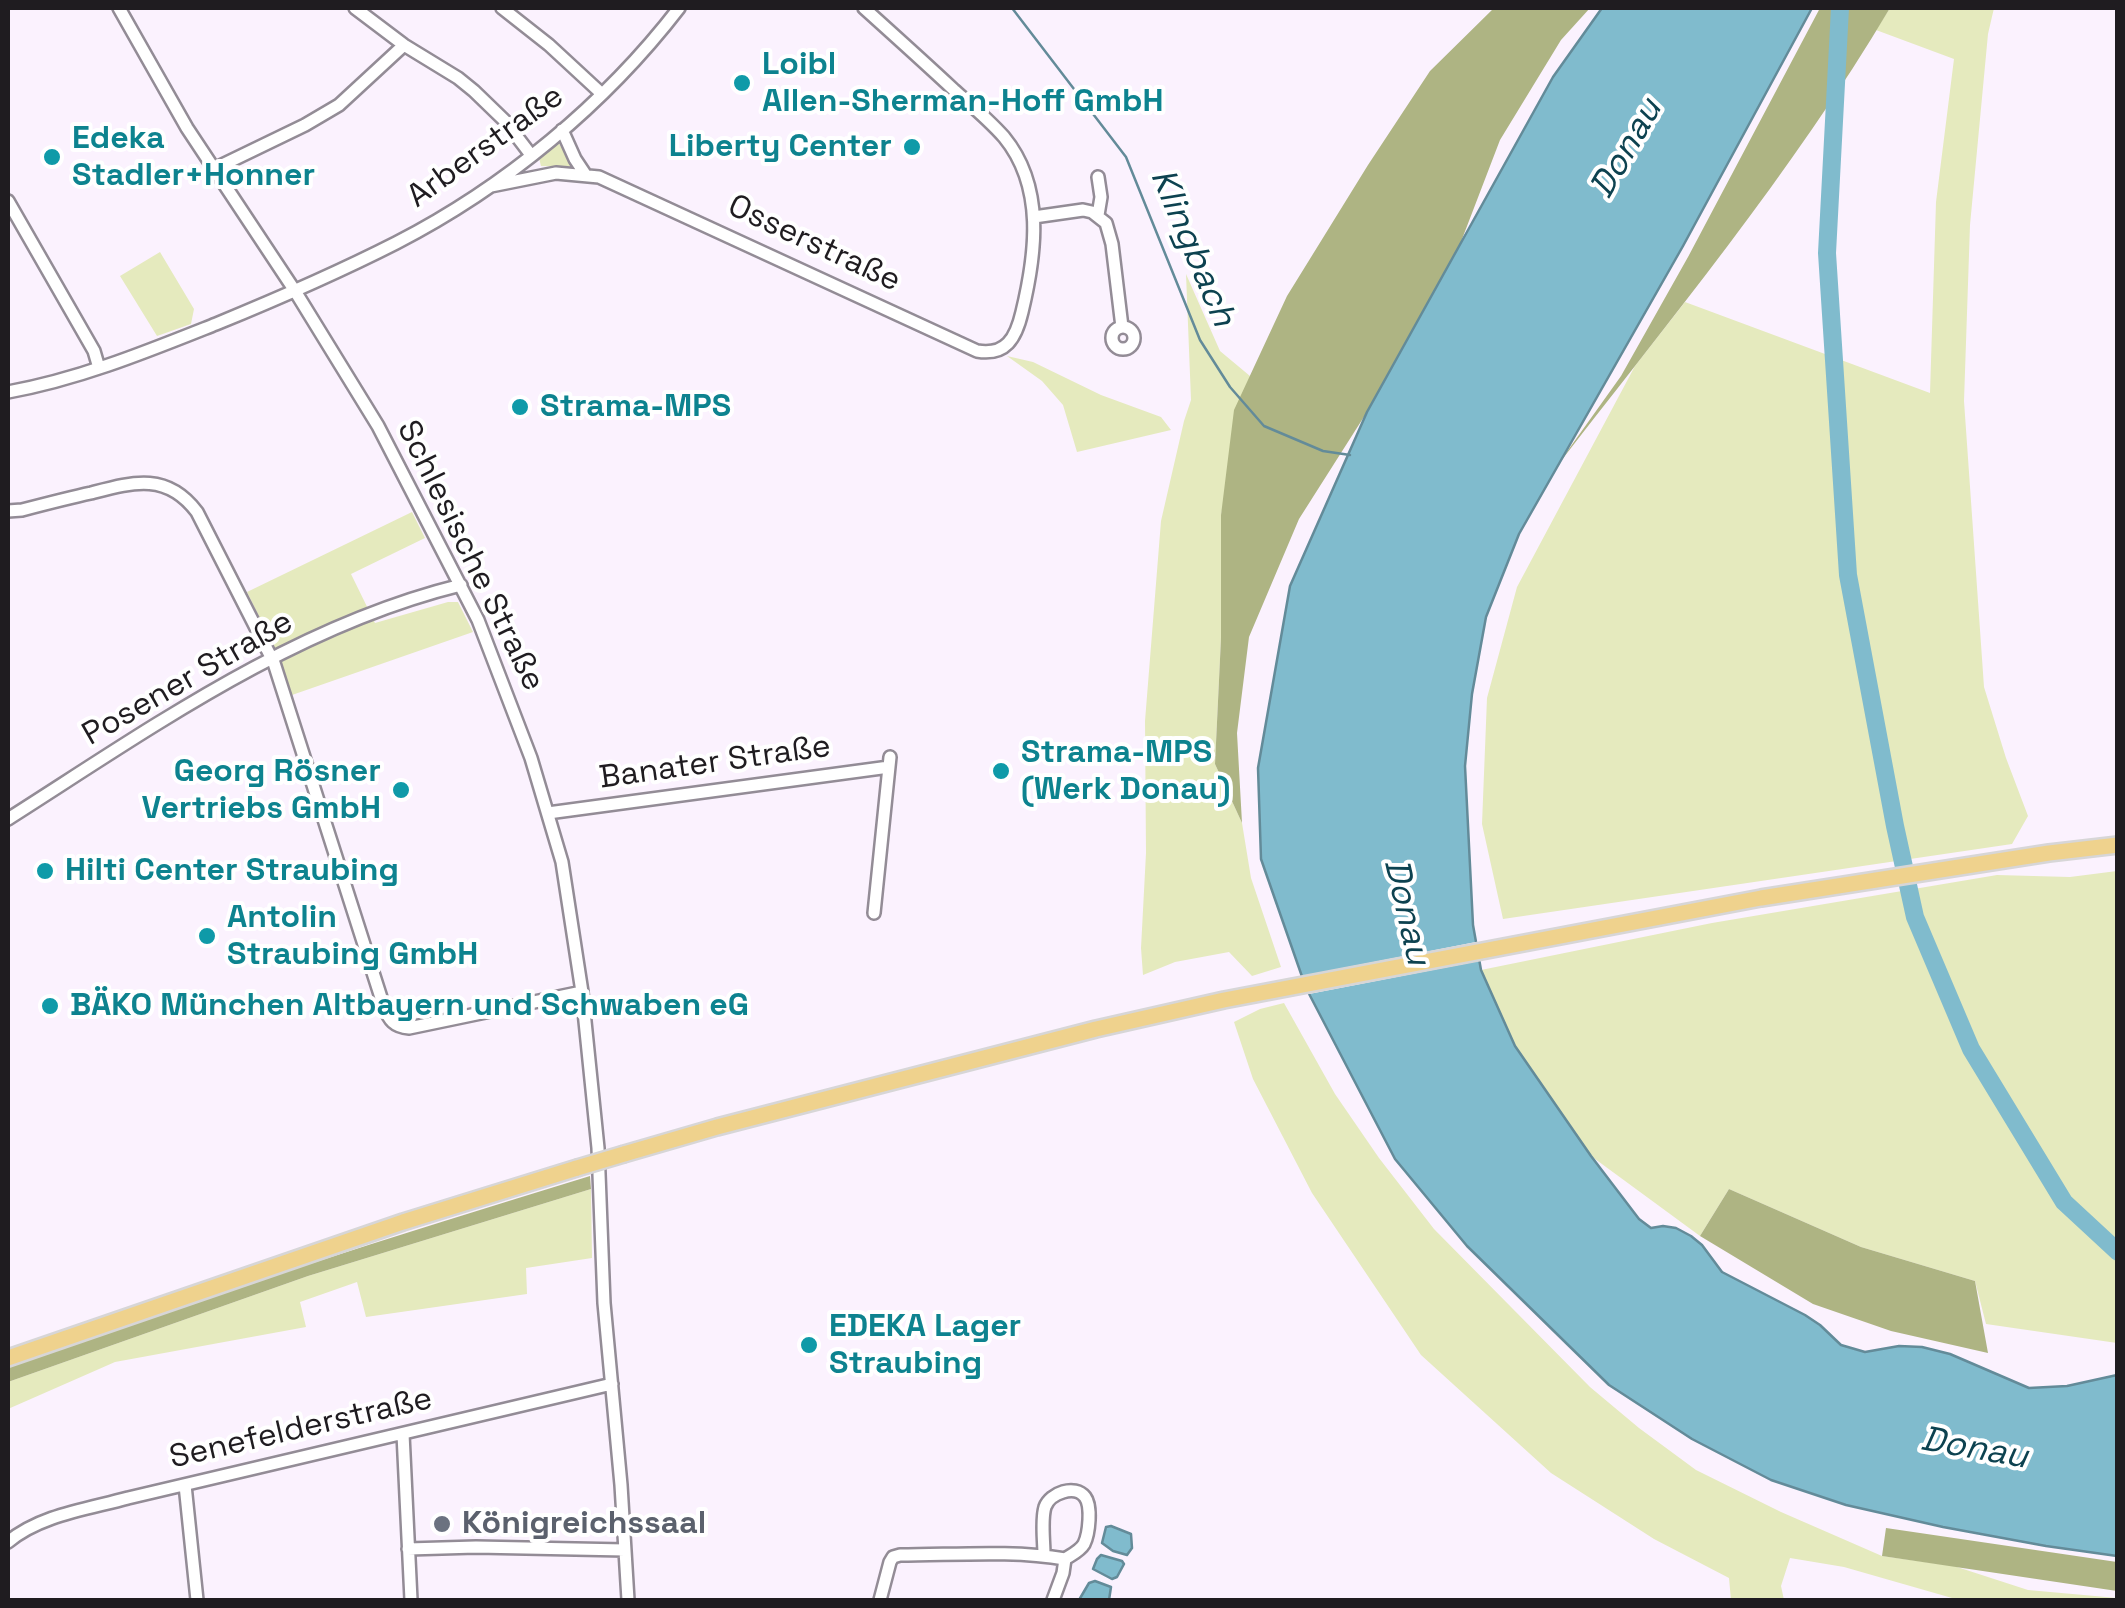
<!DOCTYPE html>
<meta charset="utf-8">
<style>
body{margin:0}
#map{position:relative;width:2125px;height:1608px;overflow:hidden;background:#fbf2fe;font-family:"Space Grotesk",sans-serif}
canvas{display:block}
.frame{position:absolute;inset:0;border:10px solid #1f1c20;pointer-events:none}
</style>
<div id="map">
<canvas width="2125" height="1608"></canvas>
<div class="frame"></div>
</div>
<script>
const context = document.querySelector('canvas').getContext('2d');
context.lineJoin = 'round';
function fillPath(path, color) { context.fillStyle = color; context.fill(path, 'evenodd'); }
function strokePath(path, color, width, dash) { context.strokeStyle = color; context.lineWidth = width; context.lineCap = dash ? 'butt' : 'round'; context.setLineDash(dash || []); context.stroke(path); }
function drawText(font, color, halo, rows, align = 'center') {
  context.font = font + ' "Space Grotesk",sans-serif'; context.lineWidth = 8; context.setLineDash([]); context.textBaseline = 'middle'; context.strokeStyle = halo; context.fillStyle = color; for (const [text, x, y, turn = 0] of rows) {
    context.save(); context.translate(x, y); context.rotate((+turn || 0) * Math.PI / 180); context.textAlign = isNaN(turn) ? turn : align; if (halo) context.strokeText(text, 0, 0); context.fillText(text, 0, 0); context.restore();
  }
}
const green = new Path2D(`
 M1890 8H1994L1988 34 1970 225 1964 401 1984 687 2006 758 2028 816 2012 844 1503 919 1482 824 1487 698 1517 587 1635 366 1685 302 1930 393 1936 202 1954 59 1876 30Z
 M558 142 572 164 571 167 541 166 539 158Z
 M160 252 194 309 191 324 157 336 120 276Z
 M1186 274 1220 351 1250 376 1221 515V638L1215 764 1242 823 1251 878 1281 967 1252 976 1229 952 1175 962 1143 975 1141 948 1146 853 1145 721 1161 521 1184 421 1191 400Z
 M1007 356 1033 362 1101 395 1161 417 1171 430 1077 452 1063 405 1042 381Z
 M412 512 425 538 351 574 375 623 448 602H458L473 632 292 695 269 637 247 592Z
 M2117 871V1343L1986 1324 1975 1281 1861 1247 1729 1189 1700 1236 1591 1156 1515 1045 1481 970 1712 923 1997 875 2070 877Z
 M1284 1003 1335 1094 1379 1158 1434 1229 1590 1387 1639 1428 1696 1470 1781 1512 1882 1556 1954 1566 2028 1590 2117 1598V1600H1959L1844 1567 1790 1558 1781 1586 1784 1600H1731L1729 1578 1654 1539 1551 1473 1421 1355 1312 1193 1253 1079 1234 1022 1260 1009Z
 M591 1189 592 1258 526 1268 527 1294 366 1317 357 1282 300 1302 306 1327 115 1362 8 1409V1382L308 1276Z`);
const forest = new Path2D(`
 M1494 8H1590L1561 40 1500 140 1459 247 1367 412 1299 519 1249 637 1237 733 1242 823 1215 764 1221 638V515L1234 410 1287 296 1368 165 1430 71Z
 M1820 8H1890C1792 173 1668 322 1551 474L1621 376 1688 257Z
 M590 1176 591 1189 308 1276 8 1382V1367C200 1297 395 1236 590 1176Z
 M1729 1189 1861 1247 1975 1281 1988 1353 1891 1331 1813 1304 1700 1236Z
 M1886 1528 2117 1562V1591L1882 1556Z`);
const water = new Path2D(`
 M1602 8H1812L1683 246 1519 534 1486 617 1472 694 1465 766 1473 925 1481 970 1515 1046 1591 1156 1639 1219 1651 1228 1663 1226 1676 1228 1691 1236 1702 1245 1722 1272 1805 1315 1820 1325 1841 1345 1865 1352 1899 1346 1922 1347 1950 1354 2029 1388 2067 1386 2117 1375V1556L2046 1546 1943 1527 1846 1505 1771 1480 1692 1439 1609 1385 1467 1246 1395 1159 1306 988 1261 859 1258 768 1290 586 1367 412 1553 77Z
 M1111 1526 1131 1534 1132 1548 1127 1555 1113 1551 1102 1543 1106 1527Z
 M1101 1555 1122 1561 1124 1564 1117 1577 1112 1579 1093 1569 1097 1559Z
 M1095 1581 1111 1587 1109 1600H1079L1089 1583Z`);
const pier = new Path2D(`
 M1481 941 1484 960 1304 995 1297 977Z`);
const stream = new Path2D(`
 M1012 8 1126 157 1200 340 1230 387 1264 426 1323 451 1350 455`);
const river = new Path2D(`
 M1840 8 1827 253 1848 575 1895 826 1915 917 1971 1049 2064 1202 2118 1252`);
const minor = new Path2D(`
 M119 8 187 128 295 291 378 426 478 620 531 758 562 862 582 992 598 1148 604 1303 621 1485 628 1600
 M355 8 404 45 458 78 474 91 505 121 531 155
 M502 8 549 45 602 94
 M562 130 575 159 585 174
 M214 169 305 125 339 105 404 45
 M1098 177 1101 197 1098 215
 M491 186 556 173 599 177 977 351C1006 356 1016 338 1022 312 1036 254 1045 187 1004 137 989 120 971 105 954 90 924 62 894 35 864 8
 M8 201 94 351 99 368
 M1034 217 1083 210 1092 212 1106 223 1112 244 1122 327
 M1112 338a11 11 0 1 1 22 0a11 11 0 1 1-22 0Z
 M8 392C80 379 148 351 216 324 277 299 337 273 396 243 505 187 605 104 679 8
 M8 511 22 510C45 504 68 498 91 493 133 482 167 472 197 512L274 663 384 1007C389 1020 394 1027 409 1028L582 992
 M548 813 889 767
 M8 819C151 728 294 626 461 585
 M874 913 890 757
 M403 1434 411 1600
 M185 1485 197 1600
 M8 1542C40 1515 88 1509 128 1498L612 1384
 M408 1549 476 1547 625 1550
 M1044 1555C1044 1541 1041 1520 1045 1507 1050 1493 1075 1484 1085 1497 1092 1506 1089 1534 1084 1544 1080 1551 1071 1555 1065 1559
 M880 1600 890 1562 893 1557 900 1555C954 1555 1012 1550 1065 1559L1063 1573 1053 1600`);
const highway = new Path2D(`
 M624 1154 717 1127 1096 1029 1224 1000 1761 898 2049 853 2118 845
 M8 1358 403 1222 577 1168`);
const highwayBridge = new Path2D(`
 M577 1168 624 1154`);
const markers = [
 [742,83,10,"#0f9aa8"],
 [912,147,10,"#0f9aa8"],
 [52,157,10,"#0f9aa8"],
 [520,407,10,"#0f9aa8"],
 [1001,771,10,"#0f9aa8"],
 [401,790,10,"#0f9aa8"],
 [45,871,10,"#0f9aa8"],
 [207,936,10,"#0f9aa8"],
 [50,1006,10,"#0f9aa8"],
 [809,1345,10,"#0f9aa8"],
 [442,1524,10,"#6b7280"]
];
const cultureNames = [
 ["Loibl",762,65],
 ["Allen-Sherman-Hoff GmbH",762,102],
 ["Edeka",72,139],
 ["Stadler+Honner",72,176],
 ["Liberty Center",892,147,"right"],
 ["Strama-MPS",540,407],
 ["Strama-MPS",1021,753],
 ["(Werk Donau)",1021,790],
 ["Georg Rösner",381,772,"right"],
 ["Vertriebs GmbH",381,809,"right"],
 ["Hilti Center Straubing",65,871],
 ["Antolin",227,918],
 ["Straubing GmbH",227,955],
 ["BÄKO München Altbayern und Schwaben eG",70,1006],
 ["EDEKA Lager",829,1327],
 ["Straubing",829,1364]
];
const streetNames = [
 ["Arberstraße",486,147,-36],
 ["Osserstraße",814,244,25],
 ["Schlesische Straße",470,556,64],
 ["Posener Straße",188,679,-30],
 ["Banater Straße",715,763,-8],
 ["Senefelderstraße",301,1429,-13]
];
const worshipNames = [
 ["Königreichssaal",462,1524]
];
const waterNames = [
 ["Donau",1627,149,-60],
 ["Klingbach",1192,248,67],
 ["Donau",1406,912,77],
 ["Donau",1974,1449,10]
];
fillPath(green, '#e5eabe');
fillPath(forest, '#aeb483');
fillPath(water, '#80bbcd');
strokePath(water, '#638b99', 2.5);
fillPath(pier, '#fbf2fe');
strokePath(stream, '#638b99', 2.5);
strokePath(river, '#80bbcd', 18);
strokePath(minor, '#938c96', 16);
strokePath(highway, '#d7d6d7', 20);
strokePath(minor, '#fff', 11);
strokePath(highway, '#efd28d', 15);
strokePath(highwayBridge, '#d7d6d7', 20, []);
strokePath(highwayBridge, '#efd28d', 15);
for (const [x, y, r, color] of markers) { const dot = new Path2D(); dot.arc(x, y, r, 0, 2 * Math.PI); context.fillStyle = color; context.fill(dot); strokePath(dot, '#fff', 4); }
drawText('bold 32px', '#0d838f', '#fff', cultureNames, 'left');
drawText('32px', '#1f1c20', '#fff', streetNames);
drawText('bold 32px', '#5b616d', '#fff', worshipNames, 'left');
drawText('italic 35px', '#0d4250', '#fff', waterNames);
</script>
